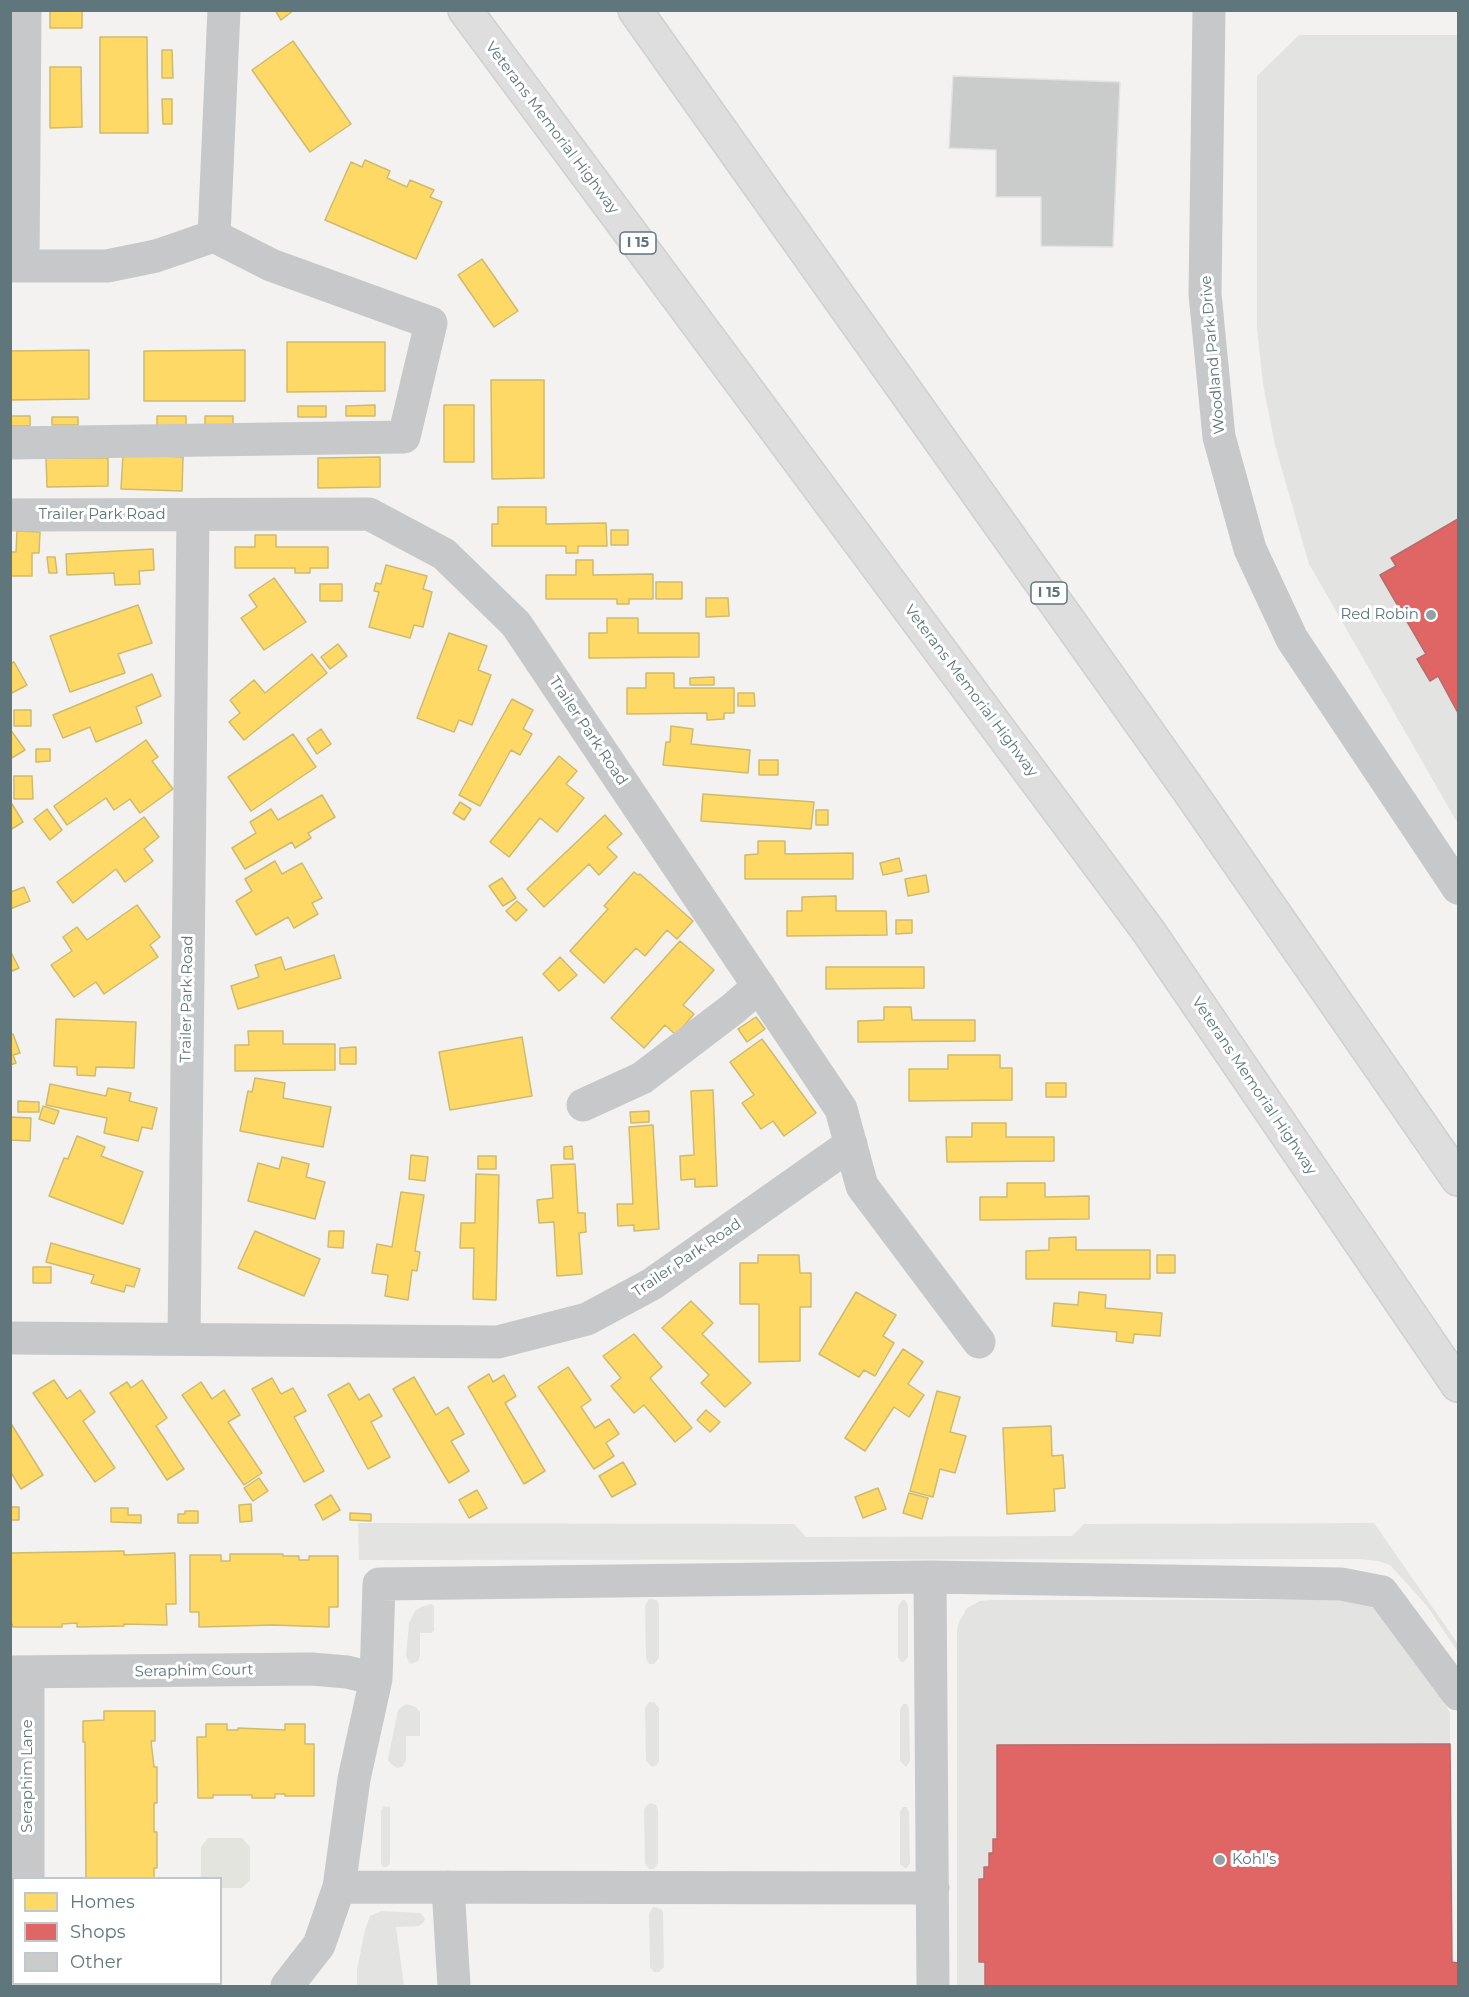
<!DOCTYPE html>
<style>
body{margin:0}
#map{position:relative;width:1469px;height:1997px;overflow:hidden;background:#f3f2f0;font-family:Montserrat,sans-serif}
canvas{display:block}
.frame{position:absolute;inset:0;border:12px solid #5e767c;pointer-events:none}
.legend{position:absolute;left:12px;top:1877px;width:210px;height:108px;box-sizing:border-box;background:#fff;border:2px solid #bfc8cb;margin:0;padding:8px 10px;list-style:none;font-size:18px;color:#5e767c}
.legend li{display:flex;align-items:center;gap:12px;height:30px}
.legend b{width:30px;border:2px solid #bfc8cb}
</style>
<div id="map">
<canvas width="1469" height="1997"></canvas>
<div class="frame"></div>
<ul class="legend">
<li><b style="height:16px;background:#ffd966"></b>Homes</li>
<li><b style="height:16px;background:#e06666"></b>Shops</li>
<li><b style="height:16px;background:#cacccb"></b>Other</li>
</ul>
</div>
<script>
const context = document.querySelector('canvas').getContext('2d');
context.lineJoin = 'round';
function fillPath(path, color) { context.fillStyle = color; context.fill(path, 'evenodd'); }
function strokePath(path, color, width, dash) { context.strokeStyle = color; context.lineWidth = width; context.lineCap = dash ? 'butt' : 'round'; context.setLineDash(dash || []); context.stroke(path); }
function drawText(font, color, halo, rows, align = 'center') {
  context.font = font + ' Montserrat,sans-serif'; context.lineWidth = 6; context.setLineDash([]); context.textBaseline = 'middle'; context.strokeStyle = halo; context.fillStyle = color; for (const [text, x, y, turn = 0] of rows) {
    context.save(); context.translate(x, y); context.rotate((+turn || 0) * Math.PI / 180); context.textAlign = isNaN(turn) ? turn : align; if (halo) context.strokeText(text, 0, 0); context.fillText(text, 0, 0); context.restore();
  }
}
const built = new Path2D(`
 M1299 35H1458V824L1309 564 1275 445 1263 384 1257 329V76Z
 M358 1523 794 1524 806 1537 1072 1536 1084 1524 1374 1523 1458 1644V1652L1427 1606 1390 1565 1378 1561 1358 1559 359 1560Z
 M649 1599 657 1600 659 1605V1658L654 1664H649L646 1658 645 1606Z
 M902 1600H905L908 1606V1657L904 1662H901L898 1657V1606Z
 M989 1600H1349L1367 1604 1379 1611 1440 1696 1450 1713 1452 1962 1458 1963V1986H957V1630L959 1622 967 1608 980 1601Z
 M431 1604 434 1606V1630L432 1633H420V1656L418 1661 411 1664 409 1662 406 1656 409 1623 415 1611 421 1607Z
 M649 1702H654L659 1708V1761L657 1765 652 1767 646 1761 645 1708Z
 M406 1704 416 1707 420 1712V1736H406V1760L402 1767 397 1768 391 1764 388 1759 398 1710Z
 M903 1704H907L909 1710 910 1761 906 1767 900 1761V1710Z
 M651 1803 656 1805 658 1810V1863L654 1869H649L645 1863 644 1810 646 1806Z
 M384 1806 390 1807V1861L389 1865 386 1867H383L381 1863V1811Z
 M903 1807H907L909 1813 910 1863 906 1869 900 1864V1812Z
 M653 1907 661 1909 663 1913 664 1967 659 1972H654L650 1967 649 1914Z
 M381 1911 421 1913 425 1919 424 1922 419 1926 396 1927 404 1986H357V1970L365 1930 370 1916Z`);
const green = new Path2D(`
 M208 1838H242L250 1847V1880L242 1888H221L220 1878H201V1847Z`);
const homes = new Path2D(`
 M50 10H82V28H50Z
 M275 10H294L281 20Z
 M100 37H147L148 133H100Z
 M293 41 351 124 310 152 252 70Z
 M162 50H172L173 78H162Z
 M50 67H81L82 127 50 128Z
 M162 99H172V124H163Z
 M365 160 390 171 387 178 407 187 410 180 434 190 430 197 442 202 416 259 325 220 351 162 362 167Z
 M482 259 518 311 494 327 458 275Z
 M287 342H385V391L287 392Z
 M89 350V399L10 400V351Z
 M245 350V401H144V351Z
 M491 380H544V478L492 479Z
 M375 405V416H346V406Z
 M444 405H474V462H444Z
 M298 406H326V417H298Z
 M10 416H30V426H10Z
 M157 416H186V425L157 426Z
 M205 416H233V425H205Z
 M52 417H78V425H52Z
 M123 454 183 457 182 491 121 489Z
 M380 457V487L318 488V458Z
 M46 458H108V486L47 487Z
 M498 507H546V524L606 523 607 546H578V553H566V546H492V524H498Z
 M611 530H628V545H611Z
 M17 531 40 532 39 553H32V576H10V552H16Z
 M255 535H276V547H328V568H310V573H295V568H235V547H255Z
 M153 549 154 570 139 571 140 584 115 585 114 573 67 575 66 554Z
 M47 557H55L57 573H49Z
 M576 560H593V575L653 574V599H629V604H617V599H546V575H576Z
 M386 565 427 576 423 589 432 592 423 627 414 625 410 638 369 627 379 592 374 591 376 583 381 584Z
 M274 578 306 622 264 650 241 618 257 607 249 595Z
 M656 582H682V599H656Z
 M320 584H342V601H320Z
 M706 598H728L729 616 706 617Z
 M138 605 152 643 118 654 125 673 70 692 50 636Z
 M607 618H638V633H699V657L589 658V633H607Z
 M449 633 487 646 478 670 491 675 472 725 459 720 454 732 417 718Z
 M338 644 347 656 330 669 321 657Z
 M312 654 327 673 244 740 229 722 240 713 230 700 254 680 265 693Z
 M14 662 27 685 10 694V664Z
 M646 673H674V688H734V713H724V719L707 720V713L627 714V688H646Z
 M152 674 161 696 136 707 142 723 96 742 90 727 63 738 53 715Z
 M714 677V685H690V678Z
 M738 693H754L755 706H738Z
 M512 699 533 710 523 729 532 734 520 755 511 750 480 806 459 795Z
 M14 710H31V726H14Z
 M671 726 693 729 691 744 750 750 748 773 663 765 666 742H670Z
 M10 729 25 750 10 759Z
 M321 729 331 744 317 754 307 739Z
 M293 734 316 767 251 811 228 777Z
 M146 740 158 757 152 761 173 789 140 813 130 799 114 810 106 798 67 825 54 806Z
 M36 749H50V761L36 762Z
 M559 756 577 771 566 784 584 798 557 832 540 818 509 857 490 842Z
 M759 760H778V775H759Z
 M14 776H32L33 799H14Z
 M703 794 814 802 811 829 701 821Z
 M322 795 335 817 308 833 311 838 295 848 292 842 245 869 232 848 256 833 250 822 271 809 278 820Z
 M460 802 471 809 464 820 453 813Z
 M12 804 23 822 10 830V805Z
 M47 809 62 830 50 840 34 819Z
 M816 810H828V825H816Z
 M605 815 622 834 607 847 617 857 599 875 589 864 544 907 527 889Z
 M144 817 159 837 144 849 153 861 125 882 116 869 73 903 57 882Z
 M758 841H785V854L853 853V879H745V855L758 854Z
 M899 858 902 871 883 875 880 863Z
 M275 861 282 874 302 863 322 898 312 903 318 914 294 928 288 917 256 935 236 901 252 891 245 879Z
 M634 872 638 875 640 874 693 921 677 939 667 930 645 956 636 948 604 983 570 951 608 909 604 906Z
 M926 875 929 892 908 896 905 879Z
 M502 878 516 898 503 906 489 886Z
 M24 887 30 901 10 909V890L11 892Z
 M836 896V911H886L887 935 787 936V911H802V897Z
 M517 901 527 910 516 921 506 911Z
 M137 905 160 937 150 945 158 957 104 994 96 982 74 997 51 965 72 951 63 937 77 927 87 940Z
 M896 920H912V933L896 934Z
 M680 941 714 970 683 1005 694 1014 676 1035 665 1025 644 1048 611 1018Z
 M11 952 19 968 10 972V953Z
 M334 955 341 978 238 1009 231 986 259 977 255 965 281 957 285 970Z
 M560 957 577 975 559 991 543 974Z
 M826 967H924V988L826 989Z
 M884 1007H911L912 1020H975V1041L858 1042V1021L884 1020Z
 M756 1017 765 1029 747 1042 738 1029Z
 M56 1019 136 1022 134 1068 96 1067 95 1076 77 1075V1067L54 1066Z
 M248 1031H283V1044H335V1070L235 1071V1045H249Z
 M13 1034 20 1053 13 1055 16 1063 10 1065V1035Z
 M522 1037 532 1096 450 1110 439 1052Z
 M762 1039 816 1113 784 1136 773 1121 761 1129 742 1103 754 1095 730 1062Z
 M356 1047V1064H340V1048Z
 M948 1055H1000V1068H1012V1100L909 1101V1069H948Z
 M255 1078 285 1083 283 1098 331 1107 323 1147 240 1131 248 1091 252 1092Z
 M1046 1083H1066V1097H1046Z
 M50 1084 106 1096 108 1088 131 1093 129 1101 157 1108 152 1129 142 1127 138 1141 104 1133 107 1118 46 1105Z
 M713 1090 717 1186 695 1187V1179L681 1180 680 1156 694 1155 691 1091Z
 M18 1101 39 1102V1112H18Z
 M43 1106 59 1111 54 1124 39 1119Z
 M649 1111V1122L631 1123 630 1112Z
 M10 1117 31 1118 30 1141 10 1140Z
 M972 1123H1006V1137H1054V1161L947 1162 946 1137H972Z
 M653 1125 659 1229 634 1231V1225L618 1226 617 1204H633L629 1127Z
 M77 1136 105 1147 101 1156 143 1172 123 1224 49 1196 64 1158 68 1159Z
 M572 1146 573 1159H564V1147Z
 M411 1155 428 1157 425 1181 409 1179Z
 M478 1156H496V1169H478Z
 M282 1157 309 1164 306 1177 325 1182 315 1219 248 1201 258 1163 279 1169Z
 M575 1164 578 1213H585L586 1232 579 1233 582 1274 557 1276 554 1222 539 1223 537 1200 553 1198 551 1165Z
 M476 1174 499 1175 496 1300 473 1299 474 1248H460L461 1223H475Z
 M1007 1183H1045V1197L1089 1196V1219L980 1220V1197H1007Z
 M401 1192 424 1195 415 1251 420 1252 417 1271 412 1270 408 1300 385 1296 388 1275 372 1273 377 1244 392 1247Z
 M255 1231 320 1259 304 1296 238 1268Z
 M329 1231H344L343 1248 328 1247Z
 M1076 1237V1250H1150V1279H1026V1251L1049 1250V1238Z
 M51 1243 140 1269 134 1287 126 1285 124 1292 91 1283 94 1275 46 1262Z
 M758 1255H799L800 1273H811V1307H800V1361L759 1362V1304H740V1263H758Z
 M1157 1255H1175V1273H1157Z
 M33 1267H51V1283H33Z
 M856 1292 896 1315 883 1336 894 1343 875 1376 864 1370 859 1377 819 1354Z
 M1079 1292 1106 1295 1105 1308 1162 1313 1160 1336 1134 1334 1133 1343 1116 1341 1117 1332 1052 1326 1054 1303 1078 1305Z
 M691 1301 713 1323 702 1334 751 1383 725 1407 701 1383 709 1375 662 1328Z
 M634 1334 662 1367 650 1378 692 1428 675 1442 644 1405 634 1413 611 1386 621 1378 603 1356Z
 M903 1349 923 1362 908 1384 924 1395 909 1417 894 1407 865 1451 845 1438Z
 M568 1367 591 1400 581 1407 595 1428 609 1419 619 1434 606 1443 614 1456 594 1469 538 1387Z
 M489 1374 493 1382 504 1375 516 1396 505 1403 545 1471 524 1484 468 1387Z
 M414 1377 436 1415 448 1407 464 1434 451 1441 469 1471 449 1483 393 1389Z
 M272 1378 281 1394 293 1388 306 1411 294 1417 324 1471 304 1482 252 1389Z
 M54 1380 67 1399 80 1390 95 1412 83 1421 115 1468 95 1482 33 1393Z
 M142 1380 167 1418 156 1426 184 1469 167 1480 110 1393 127 1382 131 1388Z
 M201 1382 212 1399 224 1390 240 1415 228 1422 262 1473 244 1485 182 1395Z
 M349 1383 359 1400 369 1394 382 1416 371 1422 390 1457 368 1469 328 1395Z
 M937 1391 960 1397 950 1432 966 1436 955 1473 940 1469 933 1497 910 1491Z
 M706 1410 720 1422 710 1432 697 1420Z
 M10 1422 43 1475 21 1489 10 1471Z
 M1051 1426 1052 1456 1063 1455 1065 1488 1054 1489 1055 1511 1007 1514 1003 1428Z
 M623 1462 636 1484 612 1497 599 1476Z
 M259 1478 268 1491 253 1501 244 1488Z
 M878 1488 886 1509 863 1518 855 1497Z
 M477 1490 487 1508 469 1518 459 1500Z
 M909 1493 928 1498 922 1519 903 1513Z
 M331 1495 340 1510 323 1520 315 1505Z
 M251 1504 252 1521 240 1522 239 1505Z
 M10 1507H19V1520H10Z
 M111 1508H128V1515H141V1523L111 1522Z
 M185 1511H198V1523H178V1514H185Z
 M350 1513 371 1514V1521L350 1520Z
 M124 1551V1555L175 1553 176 1604H166L167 1625 124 1624V1626L77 1627V1623L62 1624V1627H13L12 1624 10 1625V1553Z
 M230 1554H283V1556H299V1560H309V1556H338V1607H329V1627L273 1625 199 1627V1612H190V1555H221V1561H230Z
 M104 1711H155V1741H151L154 1767H157V1803H154V1832H157V1868H154V1878H86L85 1742H83V1721L104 1720Z
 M206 1724H227V1730H238V1728L285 1730V1724H305V1744H314V1796H285V1794H275V1798H252V1795H213V1798H198L197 1737H206Z`);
const shops = new Path2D(`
 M1458 519V713L1438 676 1430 681 1417 659 1426 654 1380 575 1396 566 1391 558Z
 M1450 1744 1452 1962 1458 1963V1986H985V1962H979V1879H984V1867H989V1853H993V1839H997V1745Z`);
const building = new Path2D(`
 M953 76 1120 82 1113 247 1041 246V197H996V150L949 148Z`);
const minor = new Path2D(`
 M1209 10 1205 294 1219 437 1250 549 1292 639 1458 888
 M214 236 224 10
 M10 266H107L156 256 214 236
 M23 266 25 10
 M10 443 404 437 431 323 271 265 214 236
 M10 515 369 514 444 554 516 624 841 1109 862 1186 979 1342
 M583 1105 642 1078 734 1008 759 986
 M10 1338 498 1342 587 1319 652 1284 851 1144
 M184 1339 193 515
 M930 1577 933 1986
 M10 1672 312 1669 347 1672 376 1679
 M28 1878V1673
 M339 1887 933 1888
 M448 1887 454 1986
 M10 1978H14
 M186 1984 195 1986
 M287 1986 319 1945 339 1887 354 1779 376 1679 379 1584 930 1577 1341 1584 1382 1592 1458 1694`);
const highway = new Path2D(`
 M465 10 1149 932 1458 1385
 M635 10 1190 792 1458 1179`);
const markers = [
 [1431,615,6,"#92a1a5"],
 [1220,1860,6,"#92a1a5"]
];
const shields = [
 [638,243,36],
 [1049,593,36]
];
const shieldNames = [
 ["I 15",638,243],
 ["I 15",1049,593]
];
const streetNames = [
 ["Veterans Memorial Highway",552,128,53],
 ["Woodland Park Drive",1213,355,-95],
 ["Trailer Park Road",102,515],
 ["Veterans Memorial Highway",971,691,53],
 ["Trailer Park Road",588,731,56],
 ["Trailer Park Road",187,999,-89],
 ["Veterans Memorial Highway",1254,1086,56],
 ["Trailer Park Road",687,1258,-34],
 ["Seraphim Court",194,1671,-1],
 ["Seraphim Lane",28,1776,-90]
];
const poiNames = [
 ["Red Robin",1419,615],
 ["Kohl's",1232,1860,"left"]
];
fillPath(built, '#e3e4e2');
fillPath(green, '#e2e4dd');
fillPath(homes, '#ffd966');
strokePath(homes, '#cfbb6d', 1.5);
fillPath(shops, '#e06666');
strokePath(shops, '#b96b6d', 1.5);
fillPath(building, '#cacccb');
strokePath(building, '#e2e2e0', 1.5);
strokePath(highway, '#cfd0d0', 36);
strokePath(minor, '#c7c8c9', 33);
strokePath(highway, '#dddedd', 33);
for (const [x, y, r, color] of markers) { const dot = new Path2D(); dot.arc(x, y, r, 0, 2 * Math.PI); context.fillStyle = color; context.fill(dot); strokePath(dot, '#fff', 2); }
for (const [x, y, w] of shields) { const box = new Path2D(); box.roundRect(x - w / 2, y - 11, w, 22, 4.5); context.fillStyle = '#fff'; context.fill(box); strokePath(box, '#5e767c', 1.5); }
drawText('bold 14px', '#5e767c', null, shieldNames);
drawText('15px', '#5e767c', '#fff', streetNames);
drawText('15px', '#5e767c', '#fff', poiNames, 'right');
</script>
